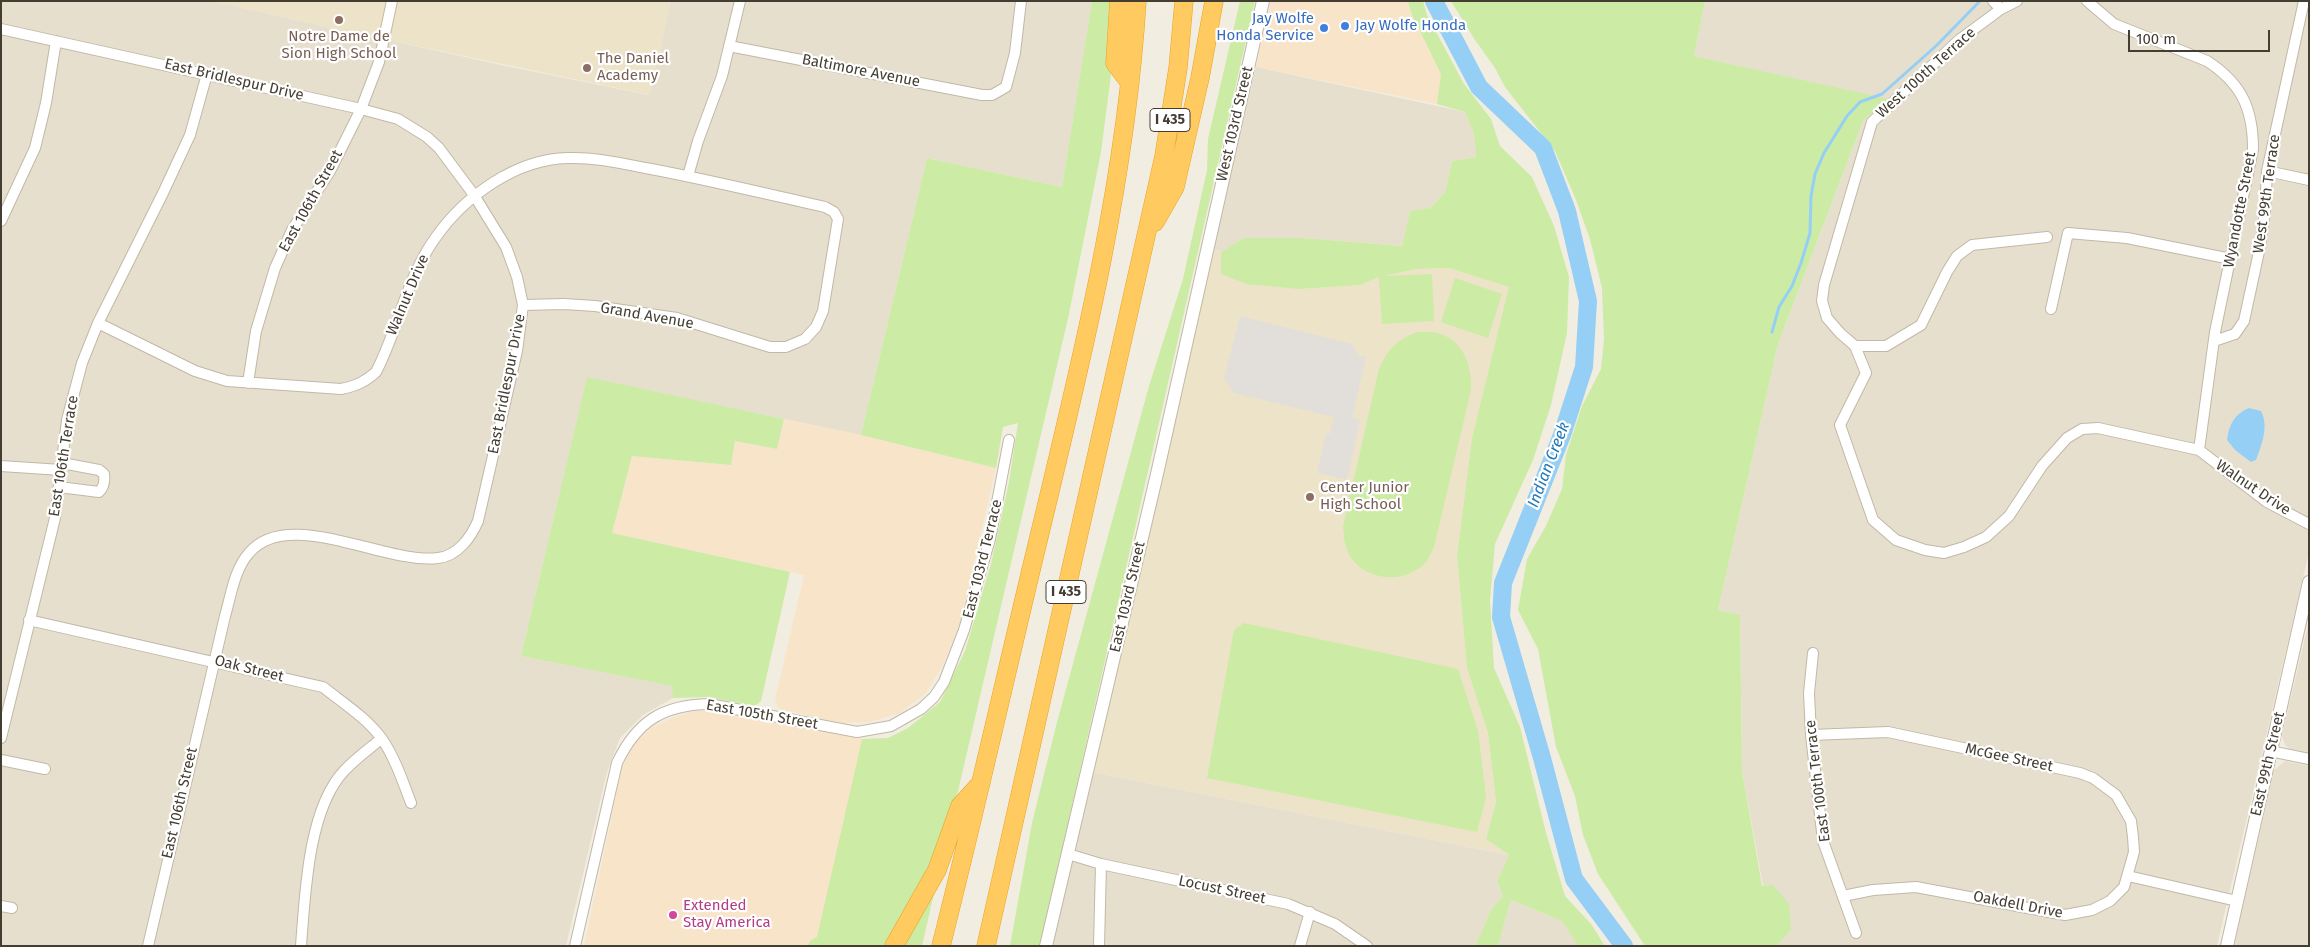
<!DOCTYPE html>
<style>
body{margin:0}
#map{position:relative;width:2310px;height:947px;overflow:hidden;background:#f2ede1;font-family:"Fira Sans",sans-serif}
canvas{display:block}
.frame{position:absolute;inset:0;border:2px solid #443d32;pointer-events:none}
.scale{position:absolute;left:2128px;top:30px;width:142px;height:22px;box-sizing:border-box;border:2px solid #443d32;border-top:0;padding-left:6px;font-size:15px;line-height:18px;white-space:nowrap;color:#443d32;-webkit-text-stroke:4px #fff;paint-order:stroke}
</style>
<div id="map">
<canvas width="2310" height="947"></canvas>
<div class="frame"></div>
<div class="scale">100 m</div>
</div>
<script>
const context = document.querySelector('canvas').getContext('2d');
context.lineJoin = 'round';
function fillPath(path, color) { context.fillStyle = color; context.fill(path, 'evenodd'); }
function strokePath(path, color, width, dash) { context.strokeStyle = color; context.lineWidth = width; context.lineCap = dash ? 'butt' : 'round'; context.setLineDash(dash || []); context.stroke(path); }
function drawText(font, color, halo, rows, align = 'center') {
  context.font = font + ' "Fira Sans",sans-serif'; context.lineWidth = 4.5; context.setLineDash([]); context.textBaseline = 'middle'; context.strokeStyle = halo; context.fillStyle = color; for (const [text, x, y, turn = 0] of rows) {
    context.save(); context.translate(x, y); context.rotate((+turn || 0) * Math.PI / 180); context.textAlign = isNaN(turn) ? turn : align; if (halo) context.strokeText(text, 0, 0); context.fillText(text, 0, 0); context.restore();
  }
}
const residential = new Path2D(`
 M1 1H211L506 66 649 95 671 1H1092L1062 187 927 158 861 435 587 378 521 656 673 686V698L643 715 620 738 607 772 566 946H1Z
 M1705 1H2309V552L2217 946H1777L1791 930 1763 886 1742 771 1740 615 1718 610 1778 344 1863 121 1887 100 1694 56Z
 M1256 67 1465 112 1474 134 1476 157 1452 161 1445 192 1430 208 1410 212 1402 246 1303 238H1244L1221 252 1212 248Z
 M2309 620V754L2291 750 2285 745 2282 736Z
 M2285 761 2309 766V946H2234L2274 770Z
 M1092 772 1509 855 1497 881 1503 896 1492 908 1475 946H1051Z
 M1511 900 1562 921 1578 946H1498Z`);
const commercial = new Path2D(`
 M1271 1H1408L1411 14 1441 74 1437 104 1256 67Z
 M784 419 861 435 996 468 960 624 942 667 926 693 900 713 870 722 840 723 779 709 775 700 804 575 612 533 632 456 731 465 735 441 777 449Z
 M695 711H715L862 739 817 937 810 941 808 946H584L622 768 633 745 651 728 674 717Z`);
const education = new Path2D(`
 M211 1H387L378 38Z
 M397 1H671L650 95 388 40Z
 M1212 248 1221 252 1222 274 1300 289 1360 285 1379 277 1416 269 1449 268 1510 287 1472 438 1457 556 1467 668 1488 733 1496 802 1486 839 1509 855 1092 772Z`);
const green = new Path2D(`
 M1092 1H1115L1112 67 1101 152 1069 314 958 791C941 846 915 895 888 946H808L810 941 817 937 862 739 888 738 908 728 940 702 965 651 991 564 1009 482 1018 423 1003 427 996 468 861 435 927 158 1062 187Z
 M1240 1H1255L1040 946H1010L1032 823 1056 726 1149 386 1183 279 1207 170 1208 139Z
 M1408 1H1423L1427 15 1464 84 1491 119 1500 146 1532 177 1554 226 1569 277 1567 333 1551 405 1533 460 1495 544 1490 600 1494 668 1520 727 1546 833 1565 896 1591 924 1605 946H1578L1562 921 1511 900 1498 946H1475L1492 908 1503 896 1497 881 1509 855 1486 839 1496 802 1488 733 1467 668 1457 556 1472 438 1509 287 1449 268 1416 269 1384 276 1432 274 1434 321 1382 324 1379 277 1360 285 1300 289 1247 284 1221 274V252L1244 238H1303L1402 246 1410 211 1430 208 1445 192 1452 161 1476 157 1474 134 1465 112 1437 104 1441 74 1411 13Z
 M1451 1H1705L1694 56 1888 99 1863 121 1778 344 1718 610 1740 615 1742 771 1762 886 1773 885 1789 904 1791 930 1777 946H1645L1598 874 1583 835 1575 796 1556 747 1538 649 1518 610 1527 559 1546 526 1562 489 1566 455 1582 406 1601 369 1604 339 1602 288 1590 239 1576 200 1555 151 1505 87 1495 68 1475 40Z
 M1455 278 1502 294 1488 338 1441 322Z
 M1417 332C1423 332 1431 331 1437 333 1464 340 1472 366 1471 390L1434 547C1431 553 1428 560 1424 564 1401 587 1356 579 1346 547 1344 541 1344 533 1343 527L1379 369C1389 347 1396 341 1417 332Z
 M587 377 784 419 777 449 735 441 731 465 632 456 612 533 790 572 761 701 755 706 707 697 673 698 672 686 521 656Z
 M1244 623 1458 669 1478 731 1486 797 1477 832 1207 778 1234 630Z
 M937 880 922 946H901Z`);
const parking = new Path2D(`
 M1240 316 1352 344 1358 355 1366 357 1352 418 1360 420 1347 480 1317 473 1326 433 1330 434 1334 417 1234 393 1224 378Z`);
const water = new Path2D(`
 M2249 408 2261 411C2269 426 2262 444 2256 460L2251 462 2235 450 2227 440C2229 425 2234 414 2249 408Z`);
const stream = new Path2D(`
 M1772 332 1779 307 1792 286 1801 263 1810 233 1811 196 1815 174 1824 153 1847 116 1860 102 1882 94 1936 46 1980 1`);
const river = new Path2D(`
 M1434 1 1479 87 1543 148 1567 211 1588 301 1584 367 1562 435 1503 583 1501 617 1542 758 1574 879 1624 946`);
const minor = new Path2D(`
 M1993 1 2001 9
 M2017 1 2001 9 1959 40 1872 122 1824 285 1822 301 1827 318 1840 333 1855 346 1866 373 1840 425 1873 520 1896 540 1925 550 1944 553 1964 547 1986 537 2009 516 2042 466 2067 438 2082 429 2098 428 2199 450 2267 502 2309 524
 M2087 1 2114 24 2207 61C2241 83 2253 108 2253 149L2215 332 2199 450
 M1 29 361 109 398 119 427 137 439 148 474 195 506 247 517 277 523 305 517 351 478 521C471 537 458 556 438 558 386 565 288 506 249 553 234 570 231 596 225 616L148 946
 M729 46 982 95H992L1006 87 1015 53 1021 1
 M2267 171 2309 180
 M688 176 698 141 722 76 740 1
 M1 221 35 148 46 103 56 41
 M2051 309 2068 233 2127 238 2231 259
 M98 323 195 371 227 381 341 389C356 386 365 382 376 372 399 328 406 278 436 237 465 196 516 159 568 158 596 157 624 164 651 169 709 180 767 194 825 207L834 212 838 219 823 311 816 327 805 339 786 347H770L677 318 595 306 564 304 523 305
 M2214 341 2235 334 2244 321 2260 247 2265 212 2267 171 2304 1
 M1855 346H1886L1921 325 1947 272 1957 256 1972 245 2047 237
 M248 383 256 331 275 268 292 230 330 171 361 109 379 62 392 1
 M1 466 61 470
 M59 487 99 492C104 487 105 482 104 474L99 470 62 463
 M29 620 323 687C343 703 367 718 382 739 395 758 403 782 411 803
 M1813 653 1809 693 1811 735 1823 841 1856 933
 M1811 735 1888 732 2080 773 2093 778 2116 795 2131 821 2133 837 2134 852 2124 887 2110 901 2092 910 2065 915 1916 887 1873 890 1843 896
 M1 738 55 518 67 420 82 363 98 323 163 193 190 135 207 74
 M2270 751 2309 759
 M1 760 45 769
 M1068 854 1101 864 1288 904 1335 924 1367 946
 M2128 876 2237 901
 M1 906 12 908
 M301 946C305 895 308 809 344 771 355 759 369 749 381 739
 M575 946 617 763C637 721 663 705 709 704L857 732 891 726 921 709 934 697 944 682 964 630 990 539 1009 440
 M1099 946 1101 864
 M1300 946 1310 912`);
const tertiary = new Path2D(`
 M1046 946 1157 474 1263 1
 M2227 946 2309 582`);
const motorway = new Path2D(`
 M1119 1 1115 63 1130 83
 M1155 222 1175 187 1200 78 1214 1
 M894 946 937 870 960 806 981 783
 M941 946C975 812 1005 678 1037 545 1080 367 1126 184 1137 1
 M986 946 1164 156 1178 68 1184 1`);
const markers = [
 [339,20,5,"#8d6e63"],
 [1345,26,5,"#3f7fe0"],
 [1324,28,5,"#3f7fe0"],
 [587,68,5,"#8d6e63"],
 [1310,497,5,"#8d6e63"],
 [673,915,5,"#d1479c"]
];
const shields = [
 [1170,120,40],
 [1066,592,40]
];
const shieldNames = [
 ["I 435",1170,120],
 ["I 435",1066,592]
];
const shopNames = [
 ["Jay Wolfe",1314,19],
 ["Honda Service",1314,36],
 ["Jay Wolfe Honda",1355,26,"left"]
];
const educationNames = [
 ["Notre Dame de",339,37,"center"],
 ["Sion High School",339,54,"center"],
 ["The Daniel",597,59],
 ["Academy",597,76],
 ["Center Junior",1320,488],
 ["High School",1320,505]
];
const streetNames = [
 ["Baltimore Avenue",861,71,11],
 ["West 100th Terrace",1926,73,-42],
 ["East Bridlespur Drive",234,80,13],
 ["West 103rd Street",1235,124,-77],
 ["West 99th Terrace",2267,194,-82],
 ["East 106th Street",311,201,-61],
 ["Wyandotte Street",2240,210,-79],
 ["Walnut Drive",408,295,-67],
 ["Grand Avenue",647,316,10],
 ["East Bridlespur Drive",507,384,-79],
 ["East 106th Terrace",64,456,-81],
 ["Walnut Drive",2253,488,34],
 ["East 103rd Terrace",983,559,-76],
 ["East 103rd Street",1128,597,-77],
 ["Oak Street",249,669,14],
 ["East 105th Street",762,715,10],
 ["McGee Street",2009,758,12],
 ["East 99th Street",2268,764,-77],
 ["East 100th Terrace",1818,781,-97],
 ["East 106th Street",180,803,-77],
 ["Locust Street",1222,890,12],
 ["Oakdell Drive",2018,905,11]
];
const hotelNames = [
 ["Extended",683,906],
 ["Stay America",683,923]
];
const waterNames = [
 ["Indian Creek",1549,465,-69]
];
fillPath(residential, '#e7dfce');
fillPath(commercial, '#f8e4c9');
fillPath(education, '#ede3c9');
fillPath(green, '#cceba5');
fillPath(parking, '#e2dfdb');
fillPath(water, '#96cff6');
strokePath(stream, '#96cff6', 3);
strokePath(river, '#96cff6', 18);
strokePath(minor, '#c1b8a6', 12);
strokePath(tertiary, '#c1b8a6', 14);
strokePath(motorway, '#eba122', 19);
strokePath(minor, '#fff', 10);
strokePath(tertiary, '#fff', 12);
strokePath(motorway, '#ffca5f', 18);
for (const [x, y, r, color] of markers) { const dot = new Path2D(); dot.arc(x, y, r, 0, 2 * Math.PI); context.fillStyle = color; context.fill(dot); strokePath(dot, '#fff', 2); }
for (const [x, y, w] of shields) { const box = new Path2D(); box.roundRect(x - w / 2, y - 11.5, w, 23, 4); context.fillStyle = '#fff'; context.fill(box); strokePath(box, '#443d32', 1); }
drawText('bold 14px', '#443d32', null, shieldNames);
drawText('15px', '#366cbe', '#fff', shopNames, 'right');
drawText('15px', '#785e54', '#fff', educationNames, 'left');
drawText('15px', '#443d32', '#fff', streetNames);
drawText('15px', '#b23c85', '#fff', hotelNames, 'left');
drawText('italic 16px', '#2279b8', '#fff', waterNames);
</script>
